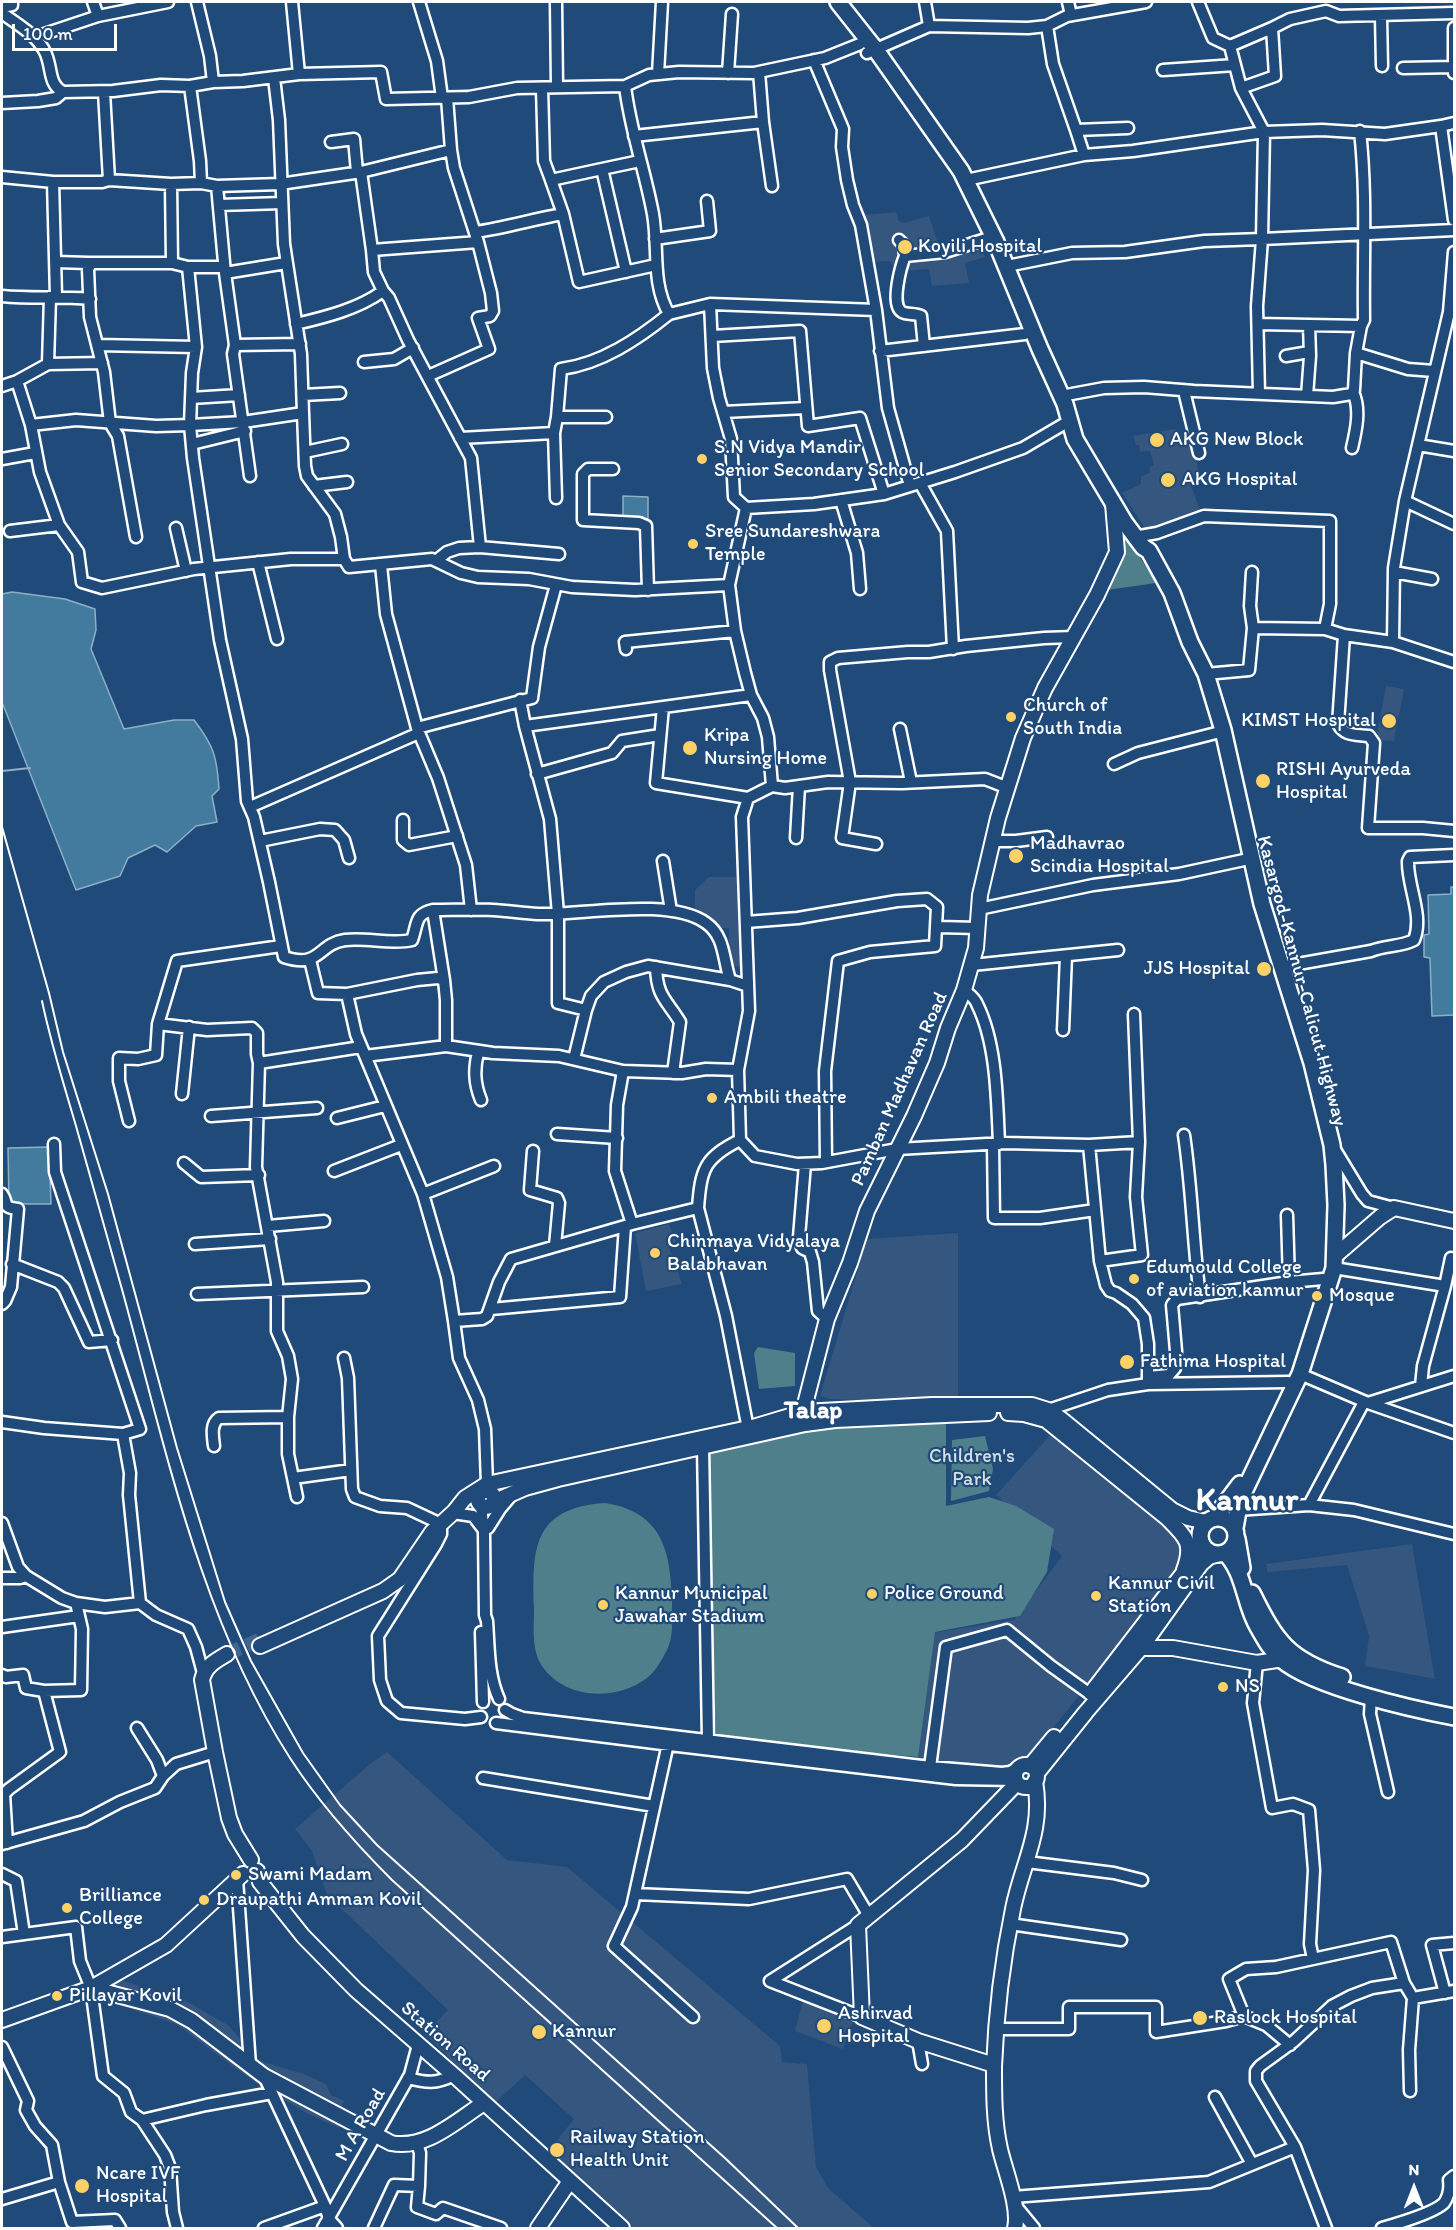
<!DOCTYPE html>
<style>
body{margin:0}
#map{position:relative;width:1456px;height:2230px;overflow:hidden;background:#1f4a7a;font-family:Itim,sans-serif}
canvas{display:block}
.frame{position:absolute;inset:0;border:3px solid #fff;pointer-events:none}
.north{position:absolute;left:1384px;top:2158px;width:60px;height:60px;-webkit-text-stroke:4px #1f4a7a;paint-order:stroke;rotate:0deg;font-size:16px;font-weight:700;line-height:24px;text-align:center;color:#fff}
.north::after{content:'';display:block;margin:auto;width:21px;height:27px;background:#fff;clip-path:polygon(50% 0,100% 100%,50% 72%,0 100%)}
.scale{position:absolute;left:12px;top:24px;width:105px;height:27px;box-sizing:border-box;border:3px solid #fff;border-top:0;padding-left:8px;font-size:18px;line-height:21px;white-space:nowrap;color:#fff;-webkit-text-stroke:4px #1f4a7a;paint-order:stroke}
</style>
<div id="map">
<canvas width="1456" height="2230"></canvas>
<div class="frame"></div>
<div class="north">N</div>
<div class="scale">100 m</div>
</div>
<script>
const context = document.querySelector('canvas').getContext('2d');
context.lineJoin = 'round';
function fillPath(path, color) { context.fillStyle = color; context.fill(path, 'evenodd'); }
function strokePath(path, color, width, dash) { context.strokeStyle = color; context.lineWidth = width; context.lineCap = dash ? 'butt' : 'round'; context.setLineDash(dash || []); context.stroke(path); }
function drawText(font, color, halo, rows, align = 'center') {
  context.font = font + ' Itim,sans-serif'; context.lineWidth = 4.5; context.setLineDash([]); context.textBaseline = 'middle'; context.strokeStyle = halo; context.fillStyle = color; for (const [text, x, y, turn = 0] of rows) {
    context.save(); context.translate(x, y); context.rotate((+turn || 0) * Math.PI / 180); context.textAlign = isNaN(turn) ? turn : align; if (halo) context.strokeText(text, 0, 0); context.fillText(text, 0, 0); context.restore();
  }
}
const built = new Path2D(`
 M896 212 899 221 904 223 929 216 938 243 940 256 979 243 985 257 965 263 969 283 932 286 929 269 904 271 895 267 889 261 871 262 872 250 870 228 866 227 864 215Z
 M1176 429 1179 435 1190 432 1200 478 1190 483 1201 512 1146 530 1122 493 1141 484V477L1150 472 1149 467 1154 465 1150 451 1140 452 1139 445H1136L1133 436Z
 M1386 686 1404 689 1394 741 1376 740Z
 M709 877H740L745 967 729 966V928H716L695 911V890Z
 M669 1224 677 1244 669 1247 682 1284 646 1291 635 1233Z
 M958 1233V1396L880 1401 830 1399 820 1396 867 1239Z
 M1052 1433 1181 1539 1186 1553 1179 1572 1036 1749 1021 1763 1007 1768 993 1770 916 1758 932 1633 1014 1620 1062 1556 996 1495Z
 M1412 1544 1435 1679 1365 1666 1369 1636 1347 1565 1268 1572 1267 1571 1266 1564Z
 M387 1752 507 1860 567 1867 780 2046 782 2062 807 2064 816 2167 828 2188 874 2228H634L549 2150 574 2119 525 2075 495 2103 425 2034 448 2010 327 1895 312 1851 295 1829 370 1764Z
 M112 1977 186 2001 228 2025 260 2061 304 2074 326 2084 331 2095 345 2101 338 2110 339 2128 306 2113 246 2076 176 2024 123 2006 99 2001Z
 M803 2001 853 2021 843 2049 795 2031Z`);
const green = new Path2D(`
 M1126 535 1156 583 1107 590Z
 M758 1347 795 1353V1386L759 1389 754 1353Z
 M946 1419V1506L989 1497 1016 1506 1054 1529 1047 1572 1020 1616 935 1632 918 1757 716 1739 705 1452 835 1425Z
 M985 1436 993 1469 989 1491 951 1501 952 1440Z
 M605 1503C663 1512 671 1552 672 1603 672 1620 674 1638 666 1652 661 1661 655 1672 647 1678 617 1701 565 1700 542 1666 531 1649 534 1627 534 1608 532 1548 533 1508 605 1503Z`);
const water = new Path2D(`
 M623 496 648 497V519H623Z
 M12 592 65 599 95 609 96 630 91 649 124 729 174 720H194C214 746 217 757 219 789L212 796 217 822 196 826 167 852 155 845 128 858 120 876 76 890 2 702V594Z
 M1451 887H1454V1015L1432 1016 1430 958 1424 957V935L1429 934 1428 895 1451 894Z
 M49 1147 51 1204H9L8 1148Z`);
const stream = new Path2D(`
 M2 771 30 768`);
const majorTunnel = new Path2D(`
 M227 1654 259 1640`);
const minor = new Path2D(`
 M93 2 98 16
 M292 2 299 74
 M419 2 437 61 442 98
 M556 2 557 87
 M925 2 929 26
 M1068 2 1071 15
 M2 7 12 5V2
 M2 13C17 24 35 34 44 50 53 65 47 84 63 92
 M1381 16 1382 66
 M1047 26 1053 64 1076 130
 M35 37 98 16 168 2
 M1230 46 1272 28
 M867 53 929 26 1028 28 1047 26 1067 16 1146 2
 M1403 68 1454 67
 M1163 70 1235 65
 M759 72 763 122 772 186
 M728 73 732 14
 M1454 73V28
 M658 74 662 2
 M274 78 279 120 284 244 301 354 303 413 243 422 190 425 156 426 76 420 31 425 40 472 59 525 78 552 82 582 102 588 194 569 291 559H344L349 567 432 559 461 573 478 577 529 579 572 587 635 590 729 585
 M213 82 243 81 299 74 381 72 386 99 469 97 517 88 625 86 649 75 679 72 754 73 825 58 860 44
 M190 86 200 161 201 183
 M625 86C630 129 645 171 653 214 659 248 651 283 669 314L710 304 876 310 861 225 853 205 847 180 842 147 843 129 814 60
 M542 88 544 161 551 180
 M1241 88 1275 76 1272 28 1290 19 1326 11 1339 16 1454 13
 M104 92 109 180
 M2 103 38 101 56 98 63 92 113 91 161 85 190 86 213 82 210 56 197 2
 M1454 123 1441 126 1454 220
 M1360 131C1367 194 1363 257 1364 320L1361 326
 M634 136 763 122
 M331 142 354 139 357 172
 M1084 155 1076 130 1128 128
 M602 169 635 162
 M361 172 372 250 478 242 454 168 451 150
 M2 177 53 182H102L109 180 171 184 201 183 217 186 280 184 361 172 451 150 447 98
 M966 180 1084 155 1133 151 1264 132 1241 88 1230 46 1213 38 1198 2
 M53 182 56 296
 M171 184 172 263
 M217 186 225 273 235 345 233 354 250 476
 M219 205 282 203
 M475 232C505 228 533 219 563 214
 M655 239 710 231 707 201
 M899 240 904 245 905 256 945 252 986 239
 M372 250 374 272 383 291
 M905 256C901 266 890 305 902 312 907 315 915 313 921 316L924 346
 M56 262 88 263
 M1007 266 1072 253 1125 252 1204 241 1262 239 1264 132 1322 130 1385 134 1441 126
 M188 267 196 347
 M626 272 602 169 551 180 563 214 579 282 656 265
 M225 273 286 263
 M2 296C31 299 60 296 90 299
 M710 304 713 368 719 398 731 439 734 497 746 508
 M876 310 888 408 910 486
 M296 324C326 317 358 309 383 291L389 298 408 340 471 458 480 547
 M1258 324 1361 326 1356 353
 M712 336 800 331 808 426 860 418 884 494
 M97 345 196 347 192 373 190 425 193 458 220 640 242 739 247 801 254 817 269 882 284 957C321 969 317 944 345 940 367 937 390 945 412 940 418 924 414 914 433 910 453 910 473 909 493 910 508 911 523 913 538 914 584 915 669 897 706 923 725 936 723 959 730 980L748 986
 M235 345 300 344
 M880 351 1025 334
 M1286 356 1309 352
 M364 362 394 359 413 348
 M48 364 50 297
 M428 376 489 349 478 318 490 316 493 311 491 293 478 242
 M17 381 31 425
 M2 386 17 381 48 364 102 363
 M1184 391 1199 453
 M1259 394 1257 306 1262 239 1454 230
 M303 395 340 393
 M1061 396 1104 388 1144 387 1194 391 1333 397 1351 394 1354 390 1356 353 1408 369 1434 371
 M1307 396 1310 356 1309 325
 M191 398 239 395
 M723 412 806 408
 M303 413 305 466 307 476 335 514 341 537 344 559
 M557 417H606
 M554 433 556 498
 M460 438 554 433 557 417 561 369C601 364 638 339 669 314
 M192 444 245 431
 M1418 445 1454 451
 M1352 448C1356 431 1361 409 1353 392
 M305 452 342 444
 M2 459 35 453
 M613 469H588L583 474V520L639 523 646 526 648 590
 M920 483 947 531 953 649
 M314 486 347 482
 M841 500 857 553 860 589
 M1405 501 1454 524
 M176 528 186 571
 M10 531 59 525
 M136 537 118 436 110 423 104 372 90 317 88 269 91 264 88 263H172L188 267H224
 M1134 537 1157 533 1204 516 1330 521V604L1325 629
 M437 560 447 552 459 548 480 547 559 554
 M258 562 277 639
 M381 565 386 614 417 728 438 778 466 865 471 910
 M1252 572 1250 606 1253 628
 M1394 572 1432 579
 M1344 635 1338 724C1345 737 1356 734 1369 736L1374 743 1368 828H1423L1454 831
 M1393 642 1394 568 1405 501 1449 312 1454 252
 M626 649 625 642 735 631
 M1206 674 1249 670 1253 628 1325 629 1344 635 1393 642 1454 662
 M520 700 525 726
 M663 707 656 783 748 798
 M417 728 532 698 539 647 556 585
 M900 729 911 782
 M1114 764 1138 753 1216 733
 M537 774 612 753 622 741 660 735
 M772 786 785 788 828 782 902 783 985 779 1008 788
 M250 807 419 733
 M403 820V840L409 845 457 836
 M796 838 799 786
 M260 841 320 829 335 830 344 840 349 858
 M993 841H1016L1047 837
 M876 844 842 838 850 782 830 670V662L838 658 908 652H929L966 646 1044 638 1074 637
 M663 861 671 911
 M979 909 1093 885 1179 874 1244 860
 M433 910 444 980
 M746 922 798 918 897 901 927 899 937 907 935 946 870 952 838 961 825 1071 826 1162
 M938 927 978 928
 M310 960 318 993 347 994 356 1034 423 1194 447 1277 454 1321
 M972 965 1118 950
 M656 967C657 997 666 999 680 1022L673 1073
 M1281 967 1371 951C1385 945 1401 947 1414 940 1424 915 1407 886 1408 861L1410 857 1454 855
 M964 990C969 994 975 998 977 1004 997 1044 997 1100 999 1144
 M347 994 417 980 438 978 444 980 446 1000V1046
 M586 1010 558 1003V914L550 819 525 726 751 695
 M158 1024 207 1030 252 1028 257 1033V1054L259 1063 361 1047
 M1063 1030 1066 956
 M478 1052C474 1069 474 1083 481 1100
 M365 1056 446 1046 493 1053 559 1056 623 1071
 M574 1059 586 1010 591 996 604 982 626 972 648 966 730 980
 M259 1063 256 1167 277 1282V1331L288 1356 292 1379 288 1417V1454L297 1497
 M738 1070 749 1011 742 817 748 798 772 786 768 737 763 718 751 695 745 673 735 631 729 585 746 508 814 504 884 494 955 472 1023 448 1069 421
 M182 1094 189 1027
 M211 1116 317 1108
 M337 1118 385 1106
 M129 1121 119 1081V1058L138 1059 156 1055 158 1024 177 961 281 946
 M557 1134 617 1138
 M1184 1135C1192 1189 1193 1243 1200 1297
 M993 1144 994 1218H1040L1095 1210
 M1089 1145 1139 1142
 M1334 1148 1362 1194 1368 1201 1394 1208
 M533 1151 530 1190 557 1198 559 1203 555 1246
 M184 1163 201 1177 259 1175
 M805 1164 799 1237 802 1248 810 1252 813 1262 818 1311 827 1319
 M334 1171 401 1145
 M2 1194C9 1204 1 1207 18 1209L11 1287 5 1301 2 1304
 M423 1194 494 1166
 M698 1208C701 1169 704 1158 740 1140L755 1156 797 1164 822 1163 897 1149 1005 1143 1089 1145 1100 1261 1106 1285 1110 1291 1116 1293 1132 1304 1144 1318 1148 1344V1384
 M1287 1215 1289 1282
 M632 1224 698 1208 726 1316 749 1434
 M268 1226 324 1221
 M195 1244 270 1239
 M1100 1261 1142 1255 1136 1197 1139 1142 1134 1014
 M12 1264 58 1282 64 1288 89 1342 112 1340
 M1334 1268 1445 1286 1451 1258
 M197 1294 363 1287
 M491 1309 620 1297 625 1226
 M344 1358 348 1378 352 1489 355 1497 380 1506 407 1508 441 1524V1534L436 1544 378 1636 380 1680 387 1701 401 1713 465 1719 481 1717
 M1300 1374 1368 1403 1454 1376
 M1148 1377 1169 1375 1175 1368 1176 1351 1172 1305 1177 1299 1289 1282 1323 1279
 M1421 1386 1423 1366 1445 1286
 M1368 1403 1454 1433
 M1047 1414 1048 1410 1108 1390 1148 1384 1288 1382
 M2 1422 44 1428 123 1434 140 1429 55 1172 54 1144
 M123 1434 130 1473 129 1495 140 1603
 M214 1446C213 1437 210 1424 219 1418L288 1417
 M703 1446 708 1740
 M293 1478 351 1470
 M485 1489 487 1484 485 1429 478 1400 459 1358 454 1321 482 1319 487 1316 499 1282 511 1259 632 1224 615 1171 617 1105 623 1071 682 1073 706 1069 738 1070 740 1140
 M1309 1505 1364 1402
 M481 1506 484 1533 485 1615 487 1621C489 1648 488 1675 499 1699
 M1237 1510 1309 1505 1354 1510 1454 1534
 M453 1513 473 1516 483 1529
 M2 1523 18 1567 26 1576 62 1598 76 1603 105 1607 140 1603 156 1615 188 1629 196 1647 203 1673
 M488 1528 500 1509 511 1496
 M2 1578H20L26 1576
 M2 1627 79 1616
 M481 1632 483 1702
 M1257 1663 1253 1703 1272 1808 1293 1804 1309 1810 1314 1870 1310 1944 1313 1959
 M2 1675 6 1677 23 1675 26 1688 44 1691 81 1690 82 1629 76 1603
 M1371 1696 1370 1714 1388 1792
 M505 1710 512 1714 523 1718 930 1767 1002 1773 1010 1772 1016 1769
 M496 1723 678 1746 956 1779 1015 1780
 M669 1739 632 1907 614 1946 693 2017
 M930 1767 946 1647 1007 1630 1051 1666 1090 1694
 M163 1776 176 1764 215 1752
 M483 1778 654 1806
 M7 1843 4 1794 9 1789 60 1752 44 1691
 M2 1844 84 1821 120 1802 155 1788 163 1776 157 1760 137 1728
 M1027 1862 1114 1873 1142 1880
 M2 1874 16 1881 24 1934
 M237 1879 250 2065
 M635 1894 749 1899 847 1879 869 1916
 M1010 1924 1121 1940
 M2 1937 76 1927 80 1961 91 1988 103 2076 124 2093 131 2112 142 2120 165 2155 170 2168 173 2212 177 2228
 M770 1981 858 1925
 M770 1981 862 2017
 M1445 1993 1432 1945 1454 1943
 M1244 2016 1229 1979 1246 1969 1276 1967 1391 1942 1404 1983
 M997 2029H1069V2007H1156V2032L1226 2021 1244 2016 1266 2025 1290 2045
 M918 2041 922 2064
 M2 2047 28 2101 26 2110 35 2126 52 2145 59 2182 72 2222 115 2220 120 2228
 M264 2076 325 2206 329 2219 337 2228
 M408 2078C427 2083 436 2084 454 2075
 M1410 2091 1409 2050 1413 1998
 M1215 2097 1252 2164
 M142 2120 206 2105 272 2093
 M1295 2147 1326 2228
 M419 2186 417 2207 436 2214 443 2208 501 2228
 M1013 2197 1209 2182 1295 2147 1256 2081V2071L1260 2066 1293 2042 1332 2006 1351 1996 1372 1988 1404 1983 1413 1998 1454 1991
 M2 2199 59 2182
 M1015 2205 1034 2228
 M264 2228 325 2206
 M323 2228 410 2075 418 2045
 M374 2228 394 2185 419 2186 420 2153 417 2143
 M1382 2228C1396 2224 1434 2213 1444 2203 1449 2196 1450 2188 1449 2180L1454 2176`);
const major = new Path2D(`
 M1335 1256 1380 1217 1394 1208 1454 1221
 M1008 1413 1024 1414 1046 1420 1167 1518C1186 1537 1194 1543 1184 1570
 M805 1424 803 1412 827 1319 850 1263 867 1211 914 1116 937 1063 948 1028 964 990 976 948 980 895 998 818 1023 738 1045 688 1097 595 1117 552 1113 504
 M478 1499a8 8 0 1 1 16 0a8 8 0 1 1-16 0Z
 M493 1502 525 1488 558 1479 805 1424 835 1420 989 1413
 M453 1513 465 1498 487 1484 753 1427 803 1412 932 1405H1032L1048 1410 1061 1419 1172 1510 1188 1518 1206 1522
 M260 1646 383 1591 400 1579 432 1532 457 1509
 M1141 1648H1173L1257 1663 1290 1658
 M227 1654C215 1661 205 1666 202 1680L215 1752 229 1818 235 1834 251 1860
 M1091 1693 1194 1559 1202 1543
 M1015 1776a11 11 0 1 1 22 0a11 11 0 1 1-22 0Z
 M1030 1766 1054 1737
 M1037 1773 1086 1712 1141 1648 1201 1564 1209 1557 1219 1554
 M257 1871 260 1882 303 1936 356 1990 457 2078 622 2228
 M91 1988 170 2009 192 2021 264 2076 391 2143C426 2150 456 2121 484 2103
 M2 2020 91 1988 166 1945 243 1874
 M994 2065 918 2041 862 2017 858 1925 962 1840 1017 1783
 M538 2228 570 2181
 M1015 2228C1020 2207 1005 2171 1000 2149 994 2122 994 2095 994 2067 996 2014 1002 1962 1013 1909 1022 1863 1044 1832 1035 1781`);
const highway = new Path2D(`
 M838 2 876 50 961 171 996 242 1040 349 1065 404 1075 439 1125 523 1143 547 1149 551 1172 593 1190 642 1206 674 1223 730 1262 904 1312 1063 1332 1145 1334 1165 1336 1205 1334 1268 1300 1374 1240 1500 1235 1528
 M1215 1517 1240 1484
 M1200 1536a18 18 0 1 1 36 0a18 18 0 1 1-36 0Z
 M1237 1539 1242 1568
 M1225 1553C1245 1572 1244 1604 1258 1627 1265 1639 1271 1651 1282 1660 1314 1687 1412 1709 1454 1717
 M1252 1593C1276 1642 1289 1660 1342 1677`);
const rail = new Path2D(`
 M2 827 49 993 63 1052 108 1194 177 1448 225 1602 251 1661 303 1753 340 1805 377 1845 726 2159 798 2228
 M42 1001C51 1044 64 1085 76 1126 92 1182 108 1238 123 1293 166 1450 201 1620 290 1758 319 1803 354 1842 392 1880L777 2228`);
const markers = [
 [905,247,8,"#ffd166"],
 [1157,440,8,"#ffd166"],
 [702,459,6,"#ffd166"],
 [1168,480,8,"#ffd166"],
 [693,544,6,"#ffd166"],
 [1011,717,6,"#ffd166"],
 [1389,721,8,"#ffd166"],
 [690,748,8,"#ffd166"],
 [1263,781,8,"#ffd166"],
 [1016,856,8,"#ffd166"],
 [1264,969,8,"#ffd166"],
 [712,1098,6,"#ffd166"],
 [655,1253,6,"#ffd166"],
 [1134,1279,6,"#ffd166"],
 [1317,1296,6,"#ffd166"],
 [1127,1362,8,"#ffd166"],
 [872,1594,6,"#ffd166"],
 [1096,1596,6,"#ffd166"],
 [603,1605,6,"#ffd166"],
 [1223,1687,6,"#ffd166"],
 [236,1875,6,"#ffd166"],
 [204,1900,6,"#ffd166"],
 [67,1908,6,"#ffd166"],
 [57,1996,6,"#ffd166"],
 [1200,2018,8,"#ffd166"],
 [824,2026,8,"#ffd166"],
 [539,2032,8,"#ffd166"],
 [557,2150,8,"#ffd166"],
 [82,2186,8,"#ffd166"]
];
const poiNames = [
 ["Koyili Hospital",918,247],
 ["AKG New Block",1170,440],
 ["S.N Vidya Mandir",714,448],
 ["Senior Secondary School",714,471],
 ["AKG Hospital",1182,480],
 ["Sree Sundareshwara",705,532],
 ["Temple",705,555],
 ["Church of",1023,706],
 ["South India",1023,729],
 ["KIMST Hospital",1376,721,"right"],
 ["Kripa",704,736],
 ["Nursing Home",704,759],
 ["RISHI Ayurveda",1276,770],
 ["Hospital",1276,793],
 ["Madhavrao",1030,844],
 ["Scindia Hospital",1030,867],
 ["JJS Hospital",1250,969,"right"],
 ["Ambili theatre",724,1098],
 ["Chinmaya Vidyalaya",667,1242],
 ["Balabhavan",667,1265],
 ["Edumould College",1146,1268],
 ["of aviation kannur",1146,1291],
 ["Mosque",1329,1296],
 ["Fathima Hospital",1140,1362],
 ["Kannur Civil",1108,1584],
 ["Station",1108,1607],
 ["Kannur Municipal",615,1594],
 ["Jawahar Stadium",615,1617],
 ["Police Ground",884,1594],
 ["NS",1235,1687],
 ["Swami Madam",248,1875],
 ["Brilliance",79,1896],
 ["College",79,1919],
 ["Draupathi Amman Kovil",216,1900],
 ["Pillayar Kovil",69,1996],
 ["Ashirvad",838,2014],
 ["Hospital",838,2037],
 ["Raslock Hospital",1214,2018],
 ["Kannur",552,2032],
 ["Railway Station",570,2138],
 ["Health Unit",570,2161],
 ["Ncare IVF",96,2174],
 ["Hospital",96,2197]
];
const streetNames = [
 ["Kasargod-Kannur-Calicut Highway",1301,981,75],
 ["Pamban Madhavan Road",900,1089,-66],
 ["Station Road",445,2042,41],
 ["M A Road",361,2125,-60]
];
const parkNames = [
 ["Children's",972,1457],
 ["Park",972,1480]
];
const districtNames = [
 ["Talap",813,1411]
];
const townNames = [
 ["Kannur",1247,1502]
];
fillPath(built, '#35567e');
fillPath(green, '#4e7f8a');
fillPath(water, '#437b9f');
strokePath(water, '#8eb0c5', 1.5);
strokePath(stream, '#8eb0c5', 2);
strokePath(majorTunnel, '#41658e', 14, [14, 7]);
strokePath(minor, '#fff', 15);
strokePath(major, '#fff', 18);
strokePath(highway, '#fff', 20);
strokePath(minor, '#1f4a7a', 10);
strokePath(major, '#1f4a7a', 14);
strokePath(highway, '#1f4a7a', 15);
strokePath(rail, '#fff', 2);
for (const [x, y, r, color] of markers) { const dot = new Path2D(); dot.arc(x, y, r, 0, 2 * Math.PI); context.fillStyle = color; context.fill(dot); strokePath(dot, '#1f4a7a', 2); }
drawText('20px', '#fff', '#1f4a7a', poiNames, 'left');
drawText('20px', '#fff', '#1f4a7a', streetNames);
drawText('20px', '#d3dfe2', '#1f4a7a', parkNames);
drawText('bold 26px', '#fff', '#1f4a7a', districtNames);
drawText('bold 32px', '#fff', '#1f4a7a', townNames);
</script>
